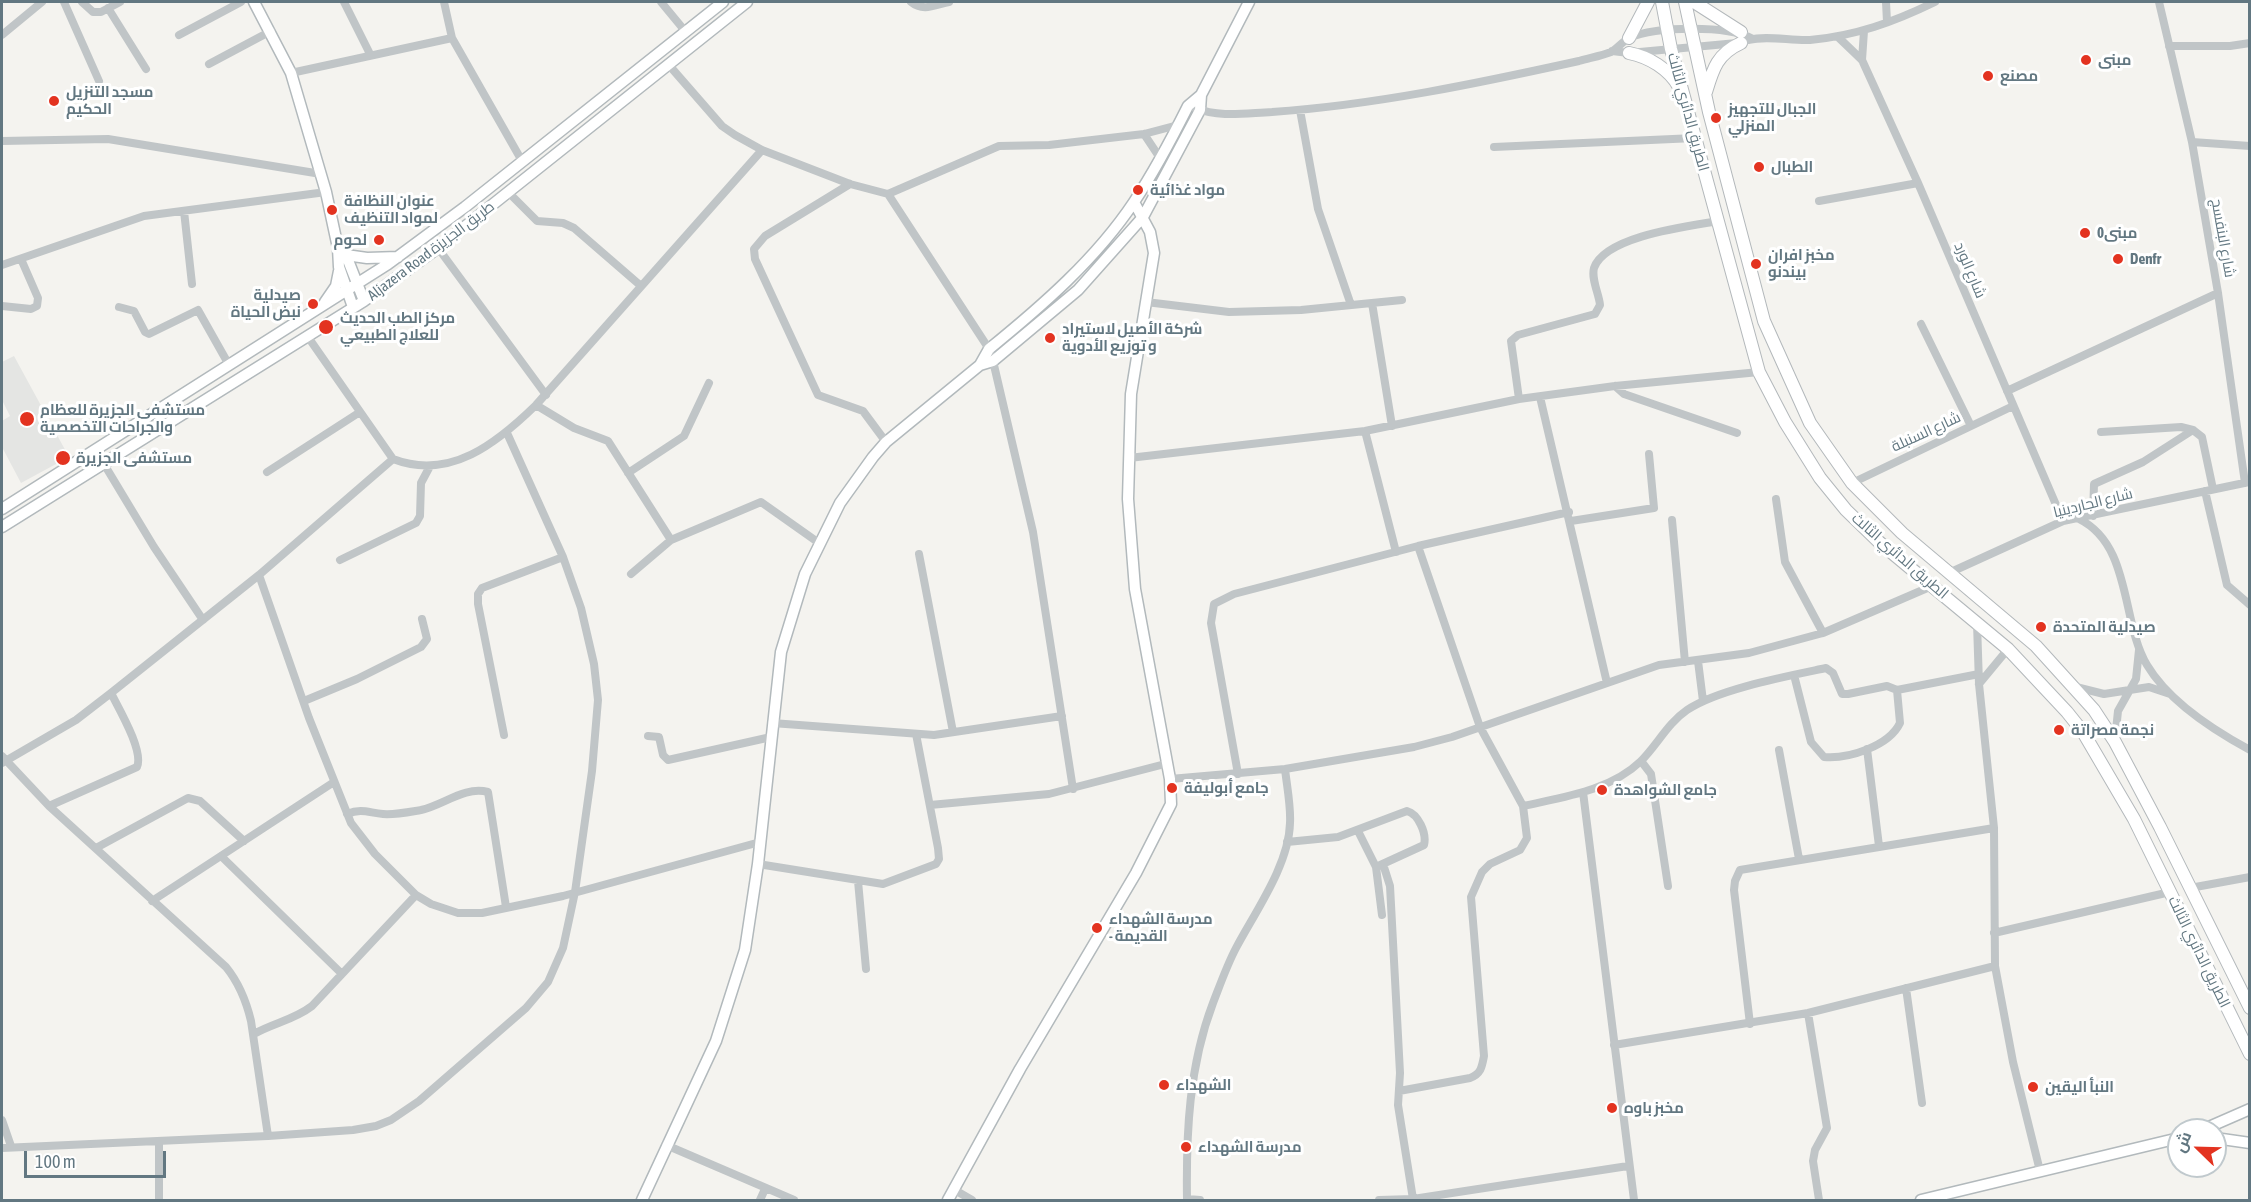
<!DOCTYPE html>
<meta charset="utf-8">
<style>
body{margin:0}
#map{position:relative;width:2251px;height:1202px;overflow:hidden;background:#f4f3ef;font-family:"Asap Condensed",Cairo,sans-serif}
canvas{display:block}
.frame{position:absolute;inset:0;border:3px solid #627781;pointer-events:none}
.north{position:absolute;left:2167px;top:1118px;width:60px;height:60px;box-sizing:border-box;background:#fff;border:2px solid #c0c9cd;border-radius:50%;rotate:293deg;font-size:16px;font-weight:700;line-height:24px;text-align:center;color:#627781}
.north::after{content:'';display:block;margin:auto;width:21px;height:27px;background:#e33320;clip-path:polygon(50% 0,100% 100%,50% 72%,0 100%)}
.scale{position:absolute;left:24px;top:1151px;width:142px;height:27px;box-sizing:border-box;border:3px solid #627781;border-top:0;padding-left:8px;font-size:18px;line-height:21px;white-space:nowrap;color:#627781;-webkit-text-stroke:4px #fff;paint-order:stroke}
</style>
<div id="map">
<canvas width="2251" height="1202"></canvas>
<div class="frame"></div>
<div class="north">ش</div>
<div class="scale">100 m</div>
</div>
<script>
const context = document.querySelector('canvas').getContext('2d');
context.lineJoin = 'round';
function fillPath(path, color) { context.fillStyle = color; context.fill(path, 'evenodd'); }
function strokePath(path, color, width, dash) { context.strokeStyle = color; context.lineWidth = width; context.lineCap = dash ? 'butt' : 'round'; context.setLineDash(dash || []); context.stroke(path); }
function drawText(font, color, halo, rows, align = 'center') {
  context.font = font + ' "Asap Condensed",Cairo,sans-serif'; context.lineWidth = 6; context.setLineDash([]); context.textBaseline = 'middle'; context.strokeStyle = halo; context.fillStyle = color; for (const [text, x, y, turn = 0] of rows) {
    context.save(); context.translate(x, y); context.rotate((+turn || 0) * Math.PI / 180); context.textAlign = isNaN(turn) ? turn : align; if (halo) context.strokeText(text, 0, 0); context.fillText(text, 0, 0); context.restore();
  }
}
const built = new Path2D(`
 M14 356 69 457 21 483 2 447V421L10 416 2 400V362Z`);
const street = new Path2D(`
 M64 2 99 81
 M82 2 93 12H101L120 2
 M344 2 370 54
 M444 2 452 38
 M661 2 685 31
 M911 2C923 12 935 5 949 2
 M1886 2 1887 22
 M2159 2 2192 142 2218 293 2245 483
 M108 8 146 69
 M2 35 42 2
 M179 35 241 2
 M1838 37 1862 60 1918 183 2063 521
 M1749 40C1766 35 1791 41 1810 40 1855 36 1894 22 1935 2
 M2169 46H2230L2250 43
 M1612 51 1629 53 1737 43
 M1862 60 1864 31
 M209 64 271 31
 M668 64 722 126 735 135 762 150 850 184 888 194 999 146 1049 145 1144 134 1178 125
 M291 73 452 38 522 161
 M1195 108C1220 118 1246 113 1272 112 1375 105 1479 83 1579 61 1589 58 1601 56 1611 52 1618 48 1623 41 1629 38 1656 26 1728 25 1753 39
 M1300 110 1318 209 1351 305
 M1144 134 1160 158
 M2 141 108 139 321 174
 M2192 142 2250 146
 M1494 147 1695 138
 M850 184 765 236 754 249 755 259 818 395 863 411 886 442
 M508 192 537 221 563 223 574 228 641 286
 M888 194 989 349 993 361 1033 532 1073 789
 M1819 201 1918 183
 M184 211 192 284
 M438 248 546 395
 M2 265 144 216 326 192
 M1146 302 1229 312 1301 310 1402 300
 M1372 303 1392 426
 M2 306 31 309 37 306 38 298 21 259
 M119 307 134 311 145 332 149 334 198 310 229 365
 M1921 324 1971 426
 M308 337 393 459C450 481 497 443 536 405L762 150
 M1615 386 1624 394 1737 433
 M2007 391 2218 293
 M1540 397 1607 683
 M1519 399 1511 341 1518 335 1595 314 1600 305C1599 294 1591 279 1594 268 1605 236 1689 226 1718 221
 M536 405 574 428 608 441 671 540 761 502 819 543
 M1365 431 1396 552
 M2101 432 2181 427 2193 430
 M1129 458 1365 431 1519 399 1615 386 1759 372
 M104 464 154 547 203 620
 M267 472 360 412
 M628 473 684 436 709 383
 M1852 483 2013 406
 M2205 491 2227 585 2250 605
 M1776 499 1785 562 1823 633
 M2093 516 2094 484 2143 462 2193 430 2202 437 2213 489
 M2079 519C2132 545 2121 622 2147 665 2169 702 2213 730 2250 750
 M1672 520 1685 662
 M1571 521 1654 508 1649 454
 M919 554 953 732
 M340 560 416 523 420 516 421 483 429 468
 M1951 572 2063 521 2249 482
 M631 574 671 540
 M259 575 309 718 351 823 375 854 416 895 431 904 458 913H482L563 896 760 842
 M1977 623 1979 684 1994 828 1995 966 2013 1062 2040 1171
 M1698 661 1703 701
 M1794 675 1811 742 1824 757C1849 759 1889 746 1900 723L1897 690
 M1979 684 2008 649
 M2076 687 2104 694 2149 687 2170 694
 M304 701 357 679 421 647 427 639 422 619
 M772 723 934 735 1062 716
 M504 735 478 604V594L482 588 563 557
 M648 736 659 737 663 755 668 760 771 737
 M2115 740 2118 711 2136 679 2139 650
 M1867 749 1879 846
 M1779 750 1799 859
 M2 756 49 806 226 967C239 983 246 1000 251 1021L268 1136
 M1641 761 1651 774 1668 886
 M2 763 76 720 111 693 259 575 393 459
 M1238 774 1211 623 1214 604 1234 594 1418 546 1569 512
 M1170 779 1285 769 1414 747 1452 737 1659 665 1749 653 1823 633 1932 586
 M1583 792 1634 1200
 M930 805 1049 794 1165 764
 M49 806 137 767C144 751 119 709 111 693
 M1523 806C1563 797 1610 791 1641 761 1657 745 1668 723 1687 710 1718 689 1788 676 1826 668L1833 673 1842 694H1848L1887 686 1897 690 1979 674
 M347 814C362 808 369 813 383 814 395 815 409 812 421 810 444 805 464 786 488 792L506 907
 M1358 831 1376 867 1382 915
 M1287 842 1338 837 1407 811C1418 814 1427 833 1424 845L1376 867
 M96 848 188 798 200 801 244 841
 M221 856 341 973
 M758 864 883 884 936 864 939 859 938 848 916 734
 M1383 864 1390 886 1400 1073 1398 1105 1413 1199
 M858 881 866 969
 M2190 888 2250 877
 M152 901 334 782
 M1994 933 2170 892
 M1906 988 1922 1103
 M1808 1013 1827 1128 1815 1150 1813 1161 1819 1200
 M1750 1024 1734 890 1735 881 1740 870 1994 828
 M254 1034C273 1023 294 1020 312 1006L416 895
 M1614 1045 1808 1013 1995 966
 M1399 1091 1470 1078C1481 1074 1482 1067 1484 1056L1471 897 1482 872 1490 864 1520 850 1527 838 1523 806 1480 727 1418 546
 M2 1120 11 1146
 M159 1142V1200
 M666 1145 794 1200
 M2 1148 268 1136 353 1130 376 1126 391 1120 419 1101 526 1008 548 982 563 948 575 892 592 771 598 700 594 664 581 608 563 557 507 433
 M953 1189 972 1200
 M1187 1199 1200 1200
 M760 1200 765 1189
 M1187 1200C1186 1133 1189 1066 1213 1003 1220 985 1227 965 1236 948 1255 912 1289 865 1290 823 1291 806 1287 787 1285 769
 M1379 1200 1413 1199 1628 1166`);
const secondary = new Path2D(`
 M254 2 291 73 326 192 338 248 339 267 353 307
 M338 248 346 255 364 301
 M346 255 367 258 398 257
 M325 302 336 286 339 271
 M980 365 993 361 1078 290 1143 217 1200 110 1201 95 1249 2
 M2 509 388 264 465 207 723 2
 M2 527 364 301 438 248 747 2
 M2202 1130 2250 1109
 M2215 1138 2250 1143
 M642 1200 716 1041 745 950 758 864 781 652 805 574 840 503 873 457 886 442 980 365 989 349C1042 306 1096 259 1134 202 1154 172 1172 138 1188 106L1201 95
 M948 1200 1020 1069 1136 873 1171 804 1170 779 1135 589 1128 499 1131 394 1154 253 1150 232 1134 202
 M1921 1200 2179 1138`);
const primary = new Path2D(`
 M1662 2 1671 49 1759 372 1785 422 1820 478 1846 510 1879 542 2008 649 2067 712 2083 732 2134 819 2250 1054
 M1685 2 1709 112 1764 321 1810 423 1852 483 1902 533 2036 646 2094 710 2115 742 2160 827 2250 1008
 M1694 2 1741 32
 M1629 38 1648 2
 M1629 53C1649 57 1669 69 1679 87
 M1706 92C1713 69 1717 54 1741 43`);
const markers = [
 [2086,60,6,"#e33320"],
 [1988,76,6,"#e33320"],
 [54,101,6,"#e33320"],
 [1716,118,6,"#e33320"],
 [1759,167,6,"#e33320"],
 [1138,190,6,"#e33320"],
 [332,210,6,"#e33320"],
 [2085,233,6,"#e33320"],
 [379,240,6,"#e33320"],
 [2118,259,6,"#e33320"],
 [1756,264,6,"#e33320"],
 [313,304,6,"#e33320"],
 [326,327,8,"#e33320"],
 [1050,338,6,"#e33320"],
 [27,419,8,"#e33320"],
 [63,458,8,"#e33320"],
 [2041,627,6,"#e33320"],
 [2059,730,6,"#e33320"],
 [1172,788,6,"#e33320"],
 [1602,790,6,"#e33320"],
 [1097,928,6,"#e33320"],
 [1164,1085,6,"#e33320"],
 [2033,1087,6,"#e33320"],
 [1612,1108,6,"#e33320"],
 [1186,1147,6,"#e33320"]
];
const poiNames = [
 ["مبنى",2098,60],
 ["مصنع",2000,76],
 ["مسجد التنزيل",66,92],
 ["الحكيم",66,109],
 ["الجبال للتجهيز",1728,109],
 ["المنزلي",1728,126],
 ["الطبال",1771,167],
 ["مواد غذائية",1150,190],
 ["عنوان النظافة",344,201],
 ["لمواد التنظيف",344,218],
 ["مبنى0",2097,233],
 ["لحوم",367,240,"right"],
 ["مخبز افران",1768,255],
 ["بيندنو",1768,272],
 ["Denfr",2130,259],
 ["صيدلية",301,295,"right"],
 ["نبض الحياة",301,312,"right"],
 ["مركز الطب الحديث",340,318],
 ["للعلاج الطبيعي",340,335],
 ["شركة الأصيل لاستيراد",1062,329],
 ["و توزيع الأدوية",1062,346],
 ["مستشفى الجزيرة للعظام",40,410],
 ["والجراحات التخصصية",40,427],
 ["مستشفى الجزيرة",76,458],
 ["صيدلية المتحدة",2053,627],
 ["نجمة مصراتة",2071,730],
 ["جامع أبوليفة",1184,788],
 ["جامع الشواهدة",1614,790],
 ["مدرسة الشهداء",1109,919],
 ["- القديمة",1109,936],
 ["الشهداء",1176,1085],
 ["النبأ اليقين",2045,1087],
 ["مخبز باوه",1624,1108],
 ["مدرسة الشهداء",1198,1147]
];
const streetNames = [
 ["الطريق الدائري الثالث",1688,112,75],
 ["شارع البنفسج",2223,238,80],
 ["Aljazera Road طريق الجزيزة",431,251,-37],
 ["شارع الورد",1970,270,67],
 ["شارع السنبلة",1926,432,-25],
 ["شارع الجاردينيا",2093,503,-14],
 ["الطريق الدائري الثالث",1900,556,41],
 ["الطريق الدائري الثالث",2199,952,64]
];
fillPath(built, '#e4e5e3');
strokePath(secondary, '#b2b9bc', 13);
strokePath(primary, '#b3b8bb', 14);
strokePath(street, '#c0c5c7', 8);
strokePath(secondary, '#fff', 10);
strokePath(primary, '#fff', 12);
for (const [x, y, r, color] of markers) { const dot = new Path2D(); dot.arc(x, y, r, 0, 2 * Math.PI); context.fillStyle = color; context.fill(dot); strokePath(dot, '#fff', 2); }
drawText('bold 15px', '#627781', '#fff', poiNames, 'left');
drawText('15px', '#627781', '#fff', streetNames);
</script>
